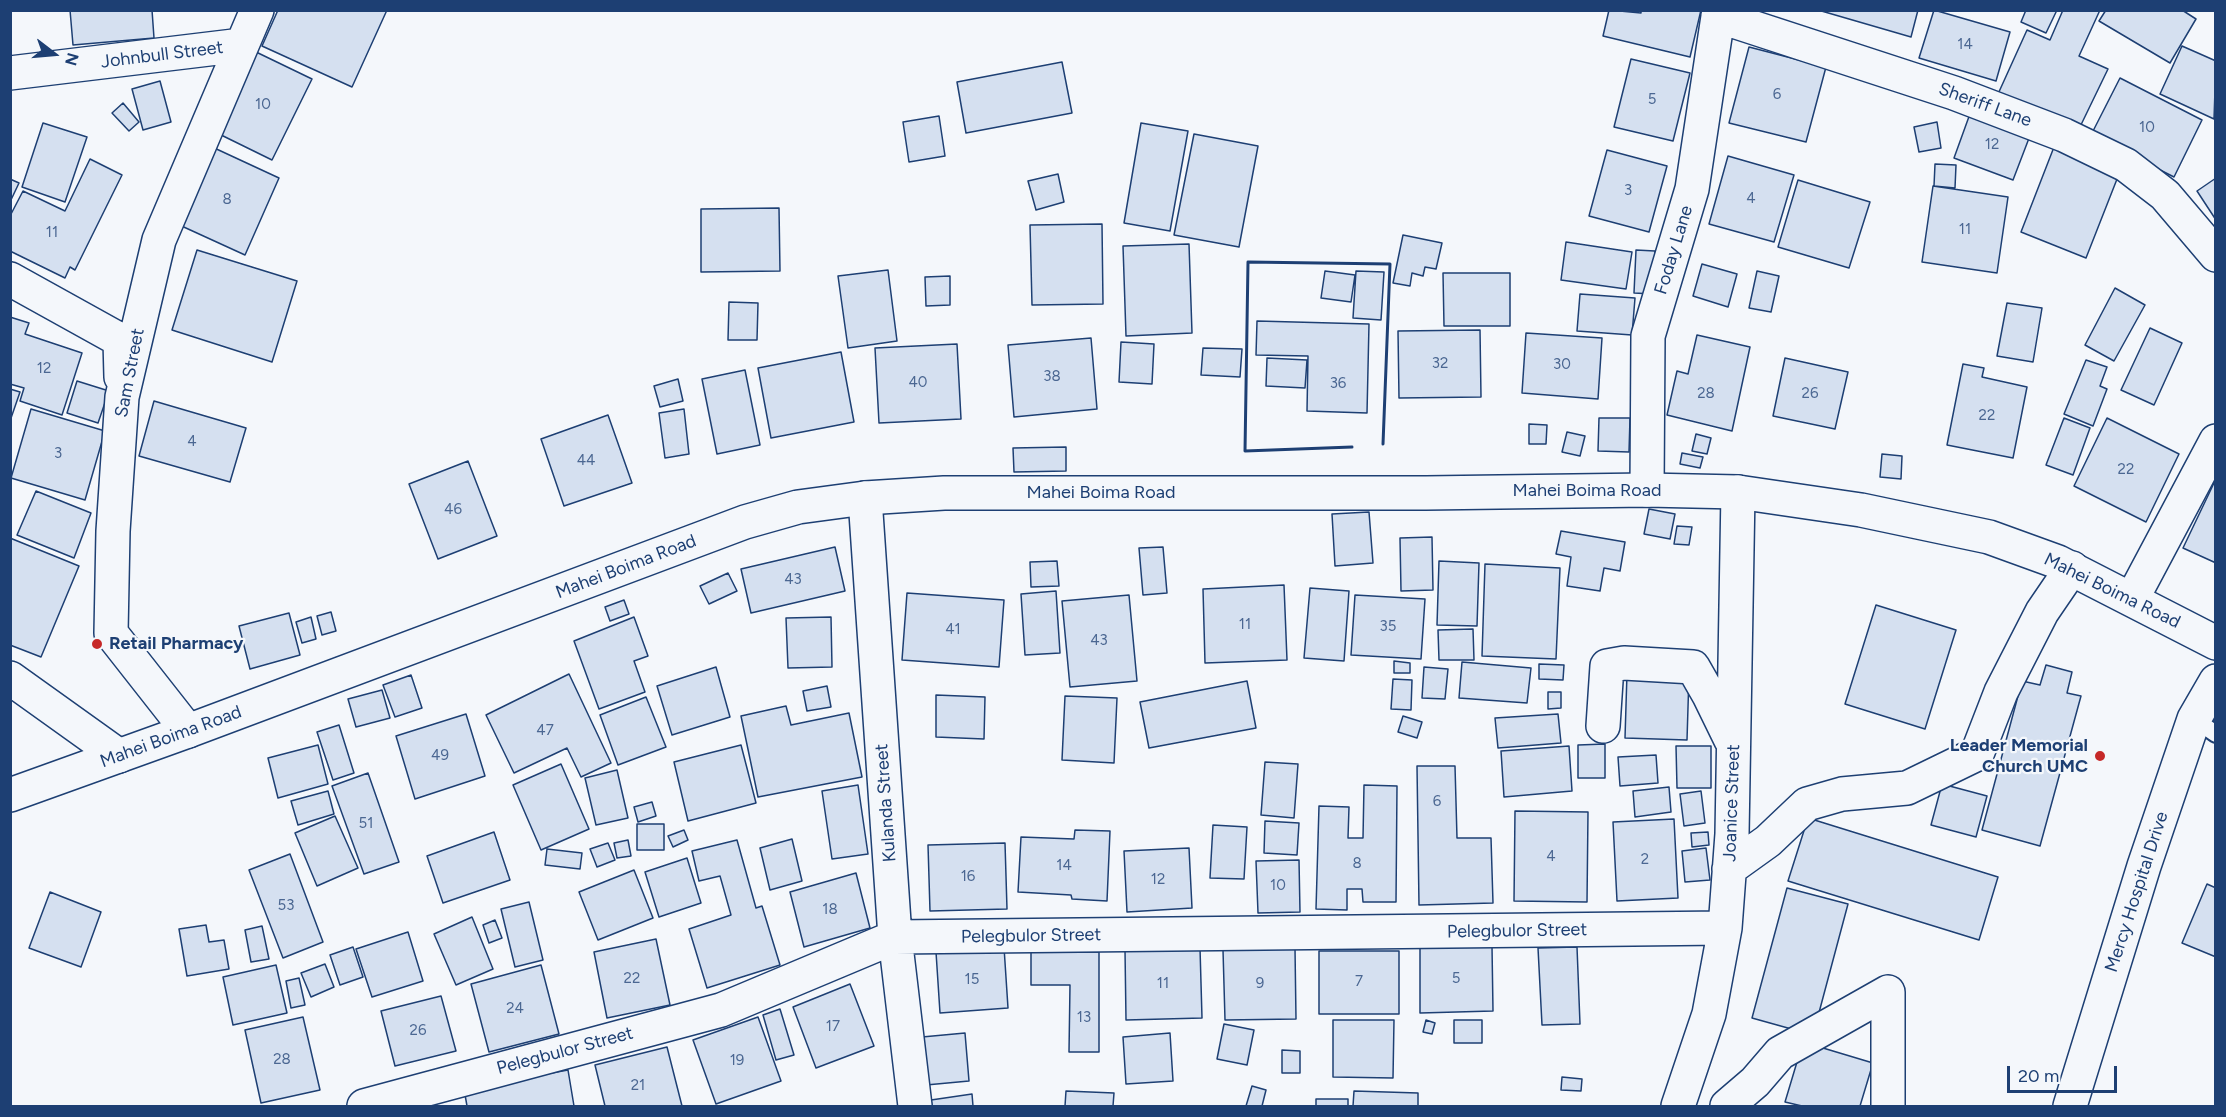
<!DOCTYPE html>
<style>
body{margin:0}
#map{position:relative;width:2226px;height:1117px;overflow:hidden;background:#f4f7fb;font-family:Figtree,sans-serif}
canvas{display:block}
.frame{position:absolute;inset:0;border:12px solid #1d3f73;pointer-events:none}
.north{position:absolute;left:24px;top:24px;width:60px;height:60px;-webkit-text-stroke:4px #f4f7fb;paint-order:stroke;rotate:106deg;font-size:16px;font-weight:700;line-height:24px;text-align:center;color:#1d3f73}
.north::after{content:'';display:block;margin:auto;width:21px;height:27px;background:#1d3f73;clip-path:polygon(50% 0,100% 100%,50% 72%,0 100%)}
.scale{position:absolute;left:2007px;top:1066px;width:110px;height:27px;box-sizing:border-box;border:3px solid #1d3f73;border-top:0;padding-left:8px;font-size:18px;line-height:21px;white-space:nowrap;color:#1d3f73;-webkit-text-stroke:4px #f4f7fb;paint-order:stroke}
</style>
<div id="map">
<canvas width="2226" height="1117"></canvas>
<div class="frame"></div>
<div class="north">N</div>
<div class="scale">20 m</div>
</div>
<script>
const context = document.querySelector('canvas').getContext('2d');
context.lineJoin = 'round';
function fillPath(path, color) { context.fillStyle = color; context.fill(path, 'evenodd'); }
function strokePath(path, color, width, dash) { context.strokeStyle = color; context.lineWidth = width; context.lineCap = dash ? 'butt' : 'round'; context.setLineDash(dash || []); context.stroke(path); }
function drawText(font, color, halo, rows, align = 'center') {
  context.font = font + ' Figtree,sans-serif'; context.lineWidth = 4.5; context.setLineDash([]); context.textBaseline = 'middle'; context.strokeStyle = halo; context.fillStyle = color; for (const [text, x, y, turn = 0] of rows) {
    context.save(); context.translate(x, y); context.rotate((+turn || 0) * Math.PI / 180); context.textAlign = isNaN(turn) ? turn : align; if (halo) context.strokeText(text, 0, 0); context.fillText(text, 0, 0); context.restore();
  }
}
const building = new Path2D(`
 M70 10H152L154 38 73 45Z
 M278 10H387L352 87 262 46Z
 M1609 10 1641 13V10H1701L1690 57 1603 36Z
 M1818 10H1918L1911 37Z
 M1934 10 2010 32 1996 81 1919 58Z
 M2026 10H2057L2046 33 2021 22Z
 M2063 10H2100L2079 56 2108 69 2078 131 1998 94 2027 30 2050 40Z
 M2106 10H2182L2196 19 2170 63 2099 21Z
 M2182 46 2216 61 2214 119 2160 94Z
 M1749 47 1826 67 1806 142 1729 123Z
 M254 51 312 79 272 160 215 132Z
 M1631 59 1690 73 1673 141 1614 127Z
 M1062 62 1072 113 966 133 957 82Z
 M2120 78 2202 120 2174 177 2091 135Z
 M160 81 171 122 143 130 132 89Z
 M123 103 139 122 129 131 112 113Z
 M1971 111 2031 133 2013 180 1954 158Z
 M939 116 945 156 909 162 903 122Z
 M1937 122 1941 148 1919 152 1914 127Z
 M43 123 87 137 65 202 22 187Z
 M1141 123 1188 131 1170 231 1124 223Z
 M1194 134 1258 146 1239 247 1174 235Z
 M210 146 279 178 245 255 175 223Z
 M2054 147 2119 174 2086 258 2021 232Z
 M1607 150 1667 166 1649 232 1589 216Z
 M1728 156 1794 175 1774 242 1709 224Z
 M90 159 122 175 75 270 70 267 65 278 10 251V216L23 191 65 211Z
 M1935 164 1956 165 1955 188 1934 186Z
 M1058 174 1064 202 1036 210 1028 181Z
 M2216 178V220L2197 191Z
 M10 179 19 183 10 202Z
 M1798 180 1870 202 1849 268 1778 247Z
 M1933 186 2008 197 1997 273 1922 262Z
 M779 208 780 271 701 272V209Z
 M1102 224 1103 304 1032 305 1030 225Z
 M1403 235 1442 243 1436 269 1425 267 1423 276 1412 273 1410 286 1393 283Z
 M1566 242 1632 252 1626 289 1561 280Z
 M1189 244 1192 333 1126 336 1123 246Z
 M197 250 297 281 272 362 172 330Z
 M1636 250 1655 251 1653 294 1634 293Z
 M1702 264 1737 274 1728 307 1693 296Z
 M888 270 897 341 848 348 838 276Z
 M1325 271 1355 275 1351 302 1321 298Z
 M1356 271 1384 272 1381 320 1353 318Z
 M1757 271 1779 276 1771 312 1749 308Z
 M1443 273H1510V326H1444Z
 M950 276V305L926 306 925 277Z
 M2115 288 2145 305 2114 361 2085 345Z
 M1580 294 1635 298 1632 335 1577 331Z
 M729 302 758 303 757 340H728Z
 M2007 303 2042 308 2033 362 1997 356Z
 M10 317 29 323 25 334 82 353 62 415 20 401 24 388 10 384Z
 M1257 321 1369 324 1367 413 1307 411 1308 356 1256 355Z
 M2150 328 2182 343 2154 405 2121 390Z
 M1480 330 1481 397 1399 398 1398 331Z
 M1526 333 1602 338 1598 399 1522 393Z
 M1697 335 1750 347 1732 431 1667 415 1677 371 1688 374Z
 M1091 338 1097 409 1014 417 1008 345Z
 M1121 342 1154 344 1152 384 1119 382Z
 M957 344 961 419 879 423 875 348Z
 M1203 348 1242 349 1240 377 1201 375Z
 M841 352 854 422 771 438 758 368Z
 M1267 358 1307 360 1305 388 1266 386Z
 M1785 358 1848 372 1835 429 1773 416Z
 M2086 360 2107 367 2100 386 2107 389 2093 426 2064 414Z
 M1963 364 1984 368 1982 377 2027 387 2013 458 1947 445Z
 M745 370 760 445 717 454 702 379Z
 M678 379 683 401 660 407 654 386Z
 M77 381 109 391 98 423 67 413Z
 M10 389 20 392 10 421Z
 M154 401 246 428 230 482 139 456Z
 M31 409 105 431 85 500 11 478Z
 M684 409 689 454 665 458 659 413Z
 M608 415 632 483 564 506 541 439Z
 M1599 418H1630L1629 452 1598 451Z
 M2064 418 2090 428 2073 475 2046 465Z
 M2107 418 2179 454 2146 522 2074 486Z
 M1529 424 1547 425 1546 444H1529Z
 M1567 432 1585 436 1580 456 1562 452Z
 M1696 434 1711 438 1707 454 1692 451Z
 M1066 447V471L1014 472 1013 448Z
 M1682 453 1703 457 1700 468 1680 464Z
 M1882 454 1902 456 1901 479 1880 477Z
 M468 461 497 536 438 559 409 484Z
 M2214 483 2216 484V563L2183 548Z
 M36 491 91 513 74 558 17 535Z
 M1649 509 1675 514 1670 539 1644 534Z
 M1369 512 1373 563 1335 566 1332 514Z
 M1677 526 1692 527 1689 545 1674 544Z
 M1561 531 1625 542 1620 571 1604 568 1600 591 1567 586 1571 557 1556 554Z
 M1432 537 1433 590 1401 591 1400 538Z
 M10 538 79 566 41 657 10 645Z
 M835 547 845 591 751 613 741 569Z
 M1163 547 1167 593 1143 595 1139 548Z
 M1057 561 1059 586 1031 587 1030 562Z
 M1439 561 1479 563 1477 626 1437 625Z
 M1485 564 1560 568 1556 659 1482 656Z
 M728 573 737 591 709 604 700 586Z
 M1284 585 1287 660 1205 663 1203 589Z
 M1310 588 1349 591 1344 661 1304 658Z
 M1056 591 1060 653 1025 655 1021 594Z
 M907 593 1004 600 999 667 902 660Z
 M1129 595 1137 681 1070 687 1062 601Z
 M1355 595 1425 599 1421 659 1351 655Z
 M624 600 629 614 610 621 605 607Z
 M1876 605 1956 630 1925 729 1845 704Z
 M331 612 336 631 322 635 317 616Z
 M289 613 300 655 250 669 239 626Z
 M311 617 316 639 302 643 296 622Z
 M634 617 648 656 634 661 645 692 599 709 574 641Z
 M831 617 832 667 788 668 786 618Z
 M1473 629 1474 660H1439L1438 630Z
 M1394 661 1410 663V673H1394Z
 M1462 662 1531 668 1527 703 1459 698Z
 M1539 664 1564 665 1563 680 1539 679Z
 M2046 665 2072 672 2067 693 2081 696 2040 846 1982 830 2022 681 2040 685Z
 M716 667 730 717 672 735 657 686Z
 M1424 667 1448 669 1445 699 1422 698Z
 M1627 673 1689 675 1687 740 1625 738Z
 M569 674 611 763 581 777 567 748 514 773 486 715Z
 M411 675 422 708 395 717 383 685Z
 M1393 679 1412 680 1411 710 1391 709Z
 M1247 681 1256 728 1149 748 1140 702Z
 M827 686 831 707 807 711 803 691Z
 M382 690 390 718 356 727 348 699Z
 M1548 692H1561V708L1548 709Z
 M936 695 985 697 984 739 936 737Z
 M1065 696 1117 698 1114 763 1062 760Z
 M646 697 666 747 618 765 600 715Z
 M786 706 791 725 849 713 862 777 758 797 741 716Z
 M466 714 485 776 415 799 396 736Z
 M1558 714 1561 743 1498 748 1495 718Z
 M1403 716 1422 722 1417 738 1398 732Z
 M339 725 354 773 333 780 317 732Z
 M1605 744V778H1578V745Z
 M318 745 328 784 278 798 268 758Z
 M741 745 756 803 688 821 674 762Z
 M1569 746 1572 791 1504 797 1501 751Z
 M1676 746H1711V788H1677Z
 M1656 755 1658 783 1620 786 1618 757Z
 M1265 762 1298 764 1294 818 1261 815Z
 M561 764 589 829 541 850 513 785Z
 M1417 766H1455L1457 838H1491L1493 903 1419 905Z
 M617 770 628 818 596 825 585 778Z
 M368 773 399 862 364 874 332 786Z
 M1942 784 1987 796 1976 837 1931 825Z
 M858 785 868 854 832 859 822 791Z
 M1364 785 1397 786 1396 902H1363L1362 889H1347V910L1316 909 1319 806 1349 807 1348 838H1363Z
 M1669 787 1671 812 1635 817 1633 791Z
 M328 791 334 814 298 825 291 801Z
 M1701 791 1705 823 1684 826 1680 794Z
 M652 802 656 816 638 822 634 807Z
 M1515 811 1588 812 1587 902 1514 901Z
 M335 816 358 868 317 886 295 833Z
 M1808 818 1998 877 1979 940 1788 881Z
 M1674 819 1678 898 1617 901 1613 822Z
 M1265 821 1299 823 1297 855 1264 853Z
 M637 824H664V850H637Z
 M1213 825 1247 827 1244 879 1210 878Z
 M684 830 688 840 673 847 668 836Z
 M1075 830 1110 831 1107 901 1072 899 1071 895 1018 892 1021 837 1074 839Z
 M494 832 510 880 443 903 427 856Z
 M1708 832 1709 845 1692 847 1691 833Z
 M792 839 802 881 770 890 760 848Z
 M628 840 631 856 617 858 614 843Z
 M737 840 756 908 762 906 780 965 707 988 689 929 731 915 720 876 699 881 692 851Z
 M608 843 615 860 597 867 590 849Z
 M1005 843 1007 909 930 911 928 845Z
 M1189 848 1192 908 1127 912 1124 851Z
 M1706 848 1710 880 1685 882 1682 851Z
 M547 849 582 853 580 869 545 865Z
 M290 854 323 942 283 958 249 870Z
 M687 858 701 903 659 917 645 872Z
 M1299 860 1300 912 1258 913 1256 861Z
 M634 870 653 918 598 940 579 892Z
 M856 873 870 928 804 947 790 892Z
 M2207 884 2216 888V957L2182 943Z
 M1787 888 1848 904 1813 1035 1752 1018Z
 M50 892 101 912 81 967 29 948Z
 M529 902 543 960 515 967 501 909Z
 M472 917 493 969 456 985 434 934Z
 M495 920 502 938 489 943 483 925Z
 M206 925 209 942 224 940 229 969 187 976 179 929Z
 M262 926 269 959 251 962 245 930Z
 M408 932 423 981 372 997 356 949Z
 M656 939 670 1005 607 1018 594 952Z
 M1492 946 1493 1011 1420 1013V947Z
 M353 947 363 977 340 985 330 955Z
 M1004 947 1008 1008 940 1013 936 952Z
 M1577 947 1580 1024 1542 1025 1538 948Z
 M1200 948 1202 1018 1126 1020 1125 950Z
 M1295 948 1296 1019 1225 1020 1223 950Z
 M1319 951H1399V1014H1319Z
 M1031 952H1099V1052H1069L1070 985H1031Z
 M325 964 334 987 311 997 301 973Z
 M276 965 287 1013 233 1025 223 977Z
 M541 965 559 1034 489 1052 471 984Z
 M299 978 305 1005 291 1008 286 981Z
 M850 984 874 1046 816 1068 793 1007Z
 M441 996 456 1051 395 1066 381 1011Z
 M780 1009 794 1055 776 1060 763 1015Z
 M303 1017 320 1090 261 1103 245 1030Z
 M758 1017 781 1081 716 1104 693 1040Z
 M1333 1020H1394L1393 1078 1333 1077Z
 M1426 1020 1435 1023 1432 1034 1423 1032Z
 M1454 1020H1482V1043H1454Z
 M1224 1024 1254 1030 1247 1065 1217 1059Z
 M965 1033 969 1081 926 1085 922 1037Z
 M1170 1033 1173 1081 1126 1084 1123 1037Z
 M1803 1042 1873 1063 1860 1106H1802L1785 1102Z
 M667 1047 682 1106H605L595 1065Z
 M1282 1050 1300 1051V1073H1282Z
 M568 1070 574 1106H467L464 1089Z
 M1562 1077 1582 1079 1581 1091 1561 1090Z
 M1252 1086 1266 1090 1262 1106H1246Z
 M1066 1091 1114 1093 1113 1106H1065Z
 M1354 1091 1418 1093V1106H1353Z
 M972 1094 973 1106H932L931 1100Z
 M1316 1099H1348V1106H1316Z`);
const service = new Path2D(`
 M2194 719 2216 734`);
const minor = new Path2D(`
 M1718 16 1954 93 2064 135 2126 165 2165 195 2216 255
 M10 73 242 45
 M10 279 120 340 121 377
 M1647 490 1648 336 1692 189 1719 10
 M865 498 895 937 915 1106
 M2132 599 2216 441
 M10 678 119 756
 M1603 726 1607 666 1624 663 1693 667 1709 695 1731 740
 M188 731 111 633 113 531 122 397 159 240 257 10
 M1729 869 1768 841 1807 804 1842 794 1907 788 1977 754 2001 692 2042 612 2072 568
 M364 1106 721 1010 895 937 1725 928
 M1678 1106 1709 1014 1725 928 1732 834 1738 492
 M1727 1106 1755 1082 1780 1053 1888 992V1106
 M2070 1106 2144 866 2194 719 2216 681`);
const primary = new Path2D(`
 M10 795 188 731 745 522 798 507 865 498 944 493H1426L1647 490 1738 492 1861 510 1989 537 2058 562 2216 643`);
const wall = new Path2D(`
 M1352 447 1245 451 1248 262 1390 264 1383 444`);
const markers = [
 [97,644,6,"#c62828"],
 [2100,756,6,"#c62828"]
];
const numberNames = [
 ["14",1965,45],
 ["6",1777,95],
 ["5",1652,100],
 ["10",263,105],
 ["10",2147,128],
 ["12",1992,145],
 ["3",1628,191],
 ["4",1751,199],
 ["8",227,200],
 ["11",1965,230],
 ["11",52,233],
 ["32",1440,364],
 ["30",1562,365],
 ["12",44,369],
 ["38",1052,377],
 ["40",918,383],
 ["36",1338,384],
 ["28",1706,394],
 ["26",1810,394],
 ["22",1987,416],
 ["4",192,442],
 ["3",58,454],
 ["44",586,461],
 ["22",2126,470],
 ["46",453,510],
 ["43",793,580],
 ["11",1245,625],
 ["35",1388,627],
 ["41",953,630],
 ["43",1099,641],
 ["47",545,731],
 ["49",440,756],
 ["6",1437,802],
 ["51",366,824],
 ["4",1551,857],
 ["2",1645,860],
 ["8",1357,864],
 ["14",1064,866],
 ["16",968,877],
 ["12",1158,880],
 ["10",1278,886],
 ["53",286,906],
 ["18",830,910],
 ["22",632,979],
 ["5",1456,979],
 ["15",972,980],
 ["7",1359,982],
 ["11",1163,984],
 ["9",1260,984],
 ["24",515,1009],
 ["13",1084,1018],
 ["17",833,1027],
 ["26",418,1031],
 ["28",282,1060],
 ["19",737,1061],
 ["21",638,1086]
];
const streetNames = [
 ["Johnbull Street",162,55,-7],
 ["Sheriff Lane",1985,105,20],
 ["Foday Lane",1674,250,-73],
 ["Sam Street",130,373,-79],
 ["Mahei Boima Road",1587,491],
 ["Mahei Boima Road",1101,493],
 ["Mahei Boima Road",626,567,-21],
 ["Mahei Boima Road",2112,591,26],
 ["Mahei Boima Road",171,737,-20],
 ["Kulanda Street",886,803,-94],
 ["Joanice Street",1732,803,-88],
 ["Mercy Hospital Drive",2137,892,-72],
 ["Pelegbulor Street",1517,931,-1],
 ["Pelegbulor Street",1031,936,-1],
 ["Pelegbulor Street",565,1051,-15]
];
const poiNames = [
 ["Retail Pharmacy",109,644],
 ["Leader Memorial",2088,746,"right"],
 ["Church UMC",2088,767,"right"]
];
fillPath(building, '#d5e0f0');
strokePath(building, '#1d3f73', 1.5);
strokePath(service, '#1d3f73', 20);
strokePath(minor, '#1d3f73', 36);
strokePath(primary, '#1d3f73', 36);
strokePath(service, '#f4f7fb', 16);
strokePath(minor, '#f4f7fb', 33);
strokePath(primary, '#f4f7fb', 33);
strokePath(wall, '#1d3f73', 3);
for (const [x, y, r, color] of markers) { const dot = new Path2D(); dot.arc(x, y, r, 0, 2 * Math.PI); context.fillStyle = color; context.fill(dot); strokePath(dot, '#f4f7fb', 2); }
drawText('15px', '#4b6792', null, numberNames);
drawText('18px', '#1d3f73', '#f4f7fb', streetNames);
drawText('bold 18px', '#1d3f73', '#f4f7fb', poiNames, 'left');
</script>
